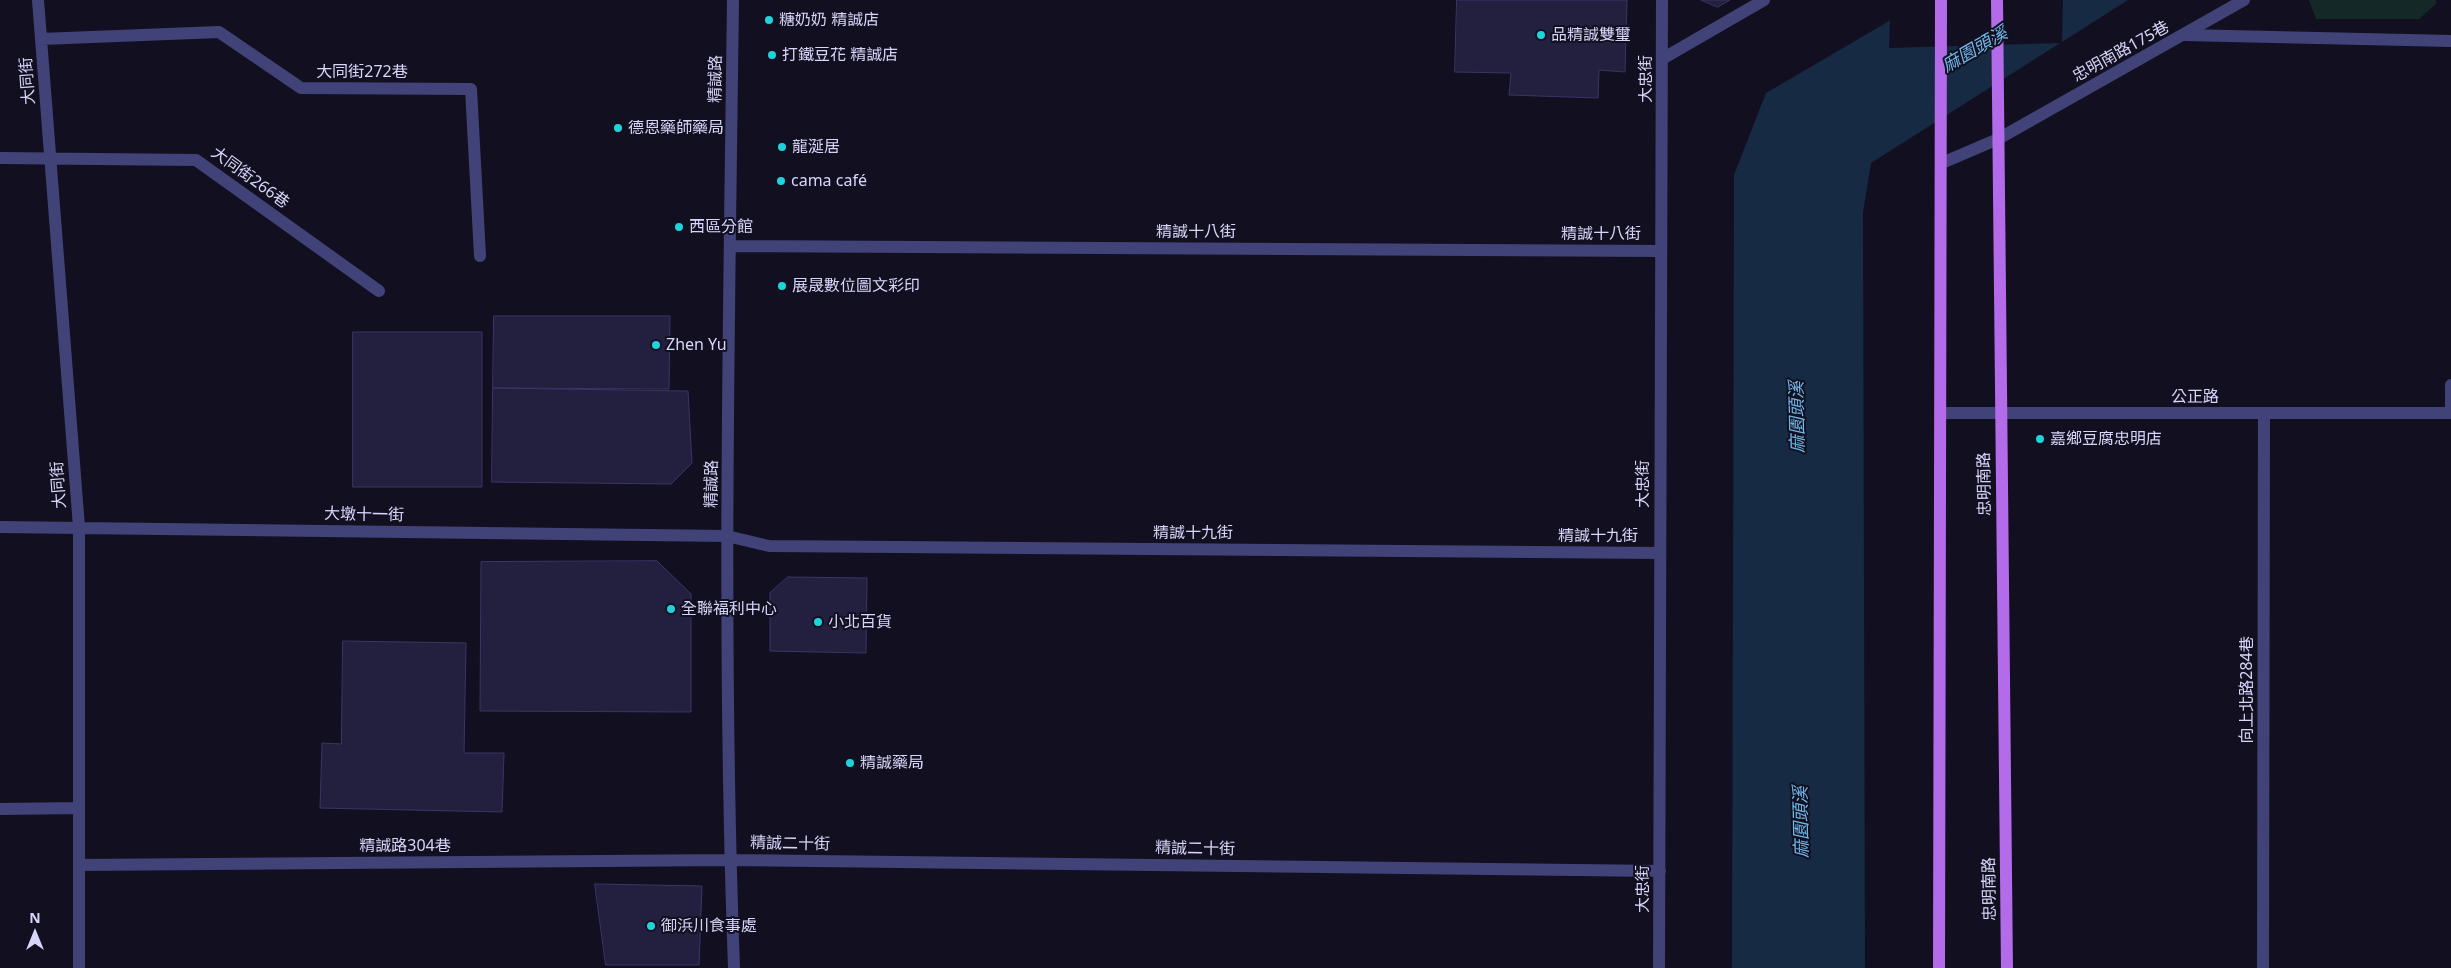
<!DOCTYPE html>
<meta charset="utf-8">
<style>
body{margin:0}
#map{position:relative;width:2451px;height:968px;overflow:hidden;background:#121020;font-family:"Noto Sans",sans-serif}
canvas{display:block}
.north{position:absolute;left:10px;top:908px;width:50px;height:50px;-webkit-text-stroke:4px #121020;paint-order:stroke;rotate:0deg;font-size:14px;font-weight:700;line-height:20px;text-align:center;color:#d7d5f9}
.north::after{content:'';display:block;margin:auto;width:18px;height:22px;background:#d7d5f9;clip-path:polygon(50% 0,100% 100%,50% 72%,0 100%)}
</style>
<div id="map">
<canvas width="2451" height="968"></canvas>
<div class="north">N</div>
</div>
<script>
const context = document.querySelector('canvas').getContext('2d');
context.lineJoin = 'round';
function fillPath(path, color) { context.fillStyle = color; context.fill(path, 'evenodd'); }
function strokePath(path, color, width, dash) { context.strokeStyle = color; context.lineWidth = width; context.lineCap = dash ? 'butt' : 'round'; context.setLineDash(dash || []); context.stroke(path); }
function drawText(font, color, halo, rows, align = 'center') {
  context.font = font + ' "Noto Sans","Noto Sans TC",sans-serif'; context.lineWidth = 4; context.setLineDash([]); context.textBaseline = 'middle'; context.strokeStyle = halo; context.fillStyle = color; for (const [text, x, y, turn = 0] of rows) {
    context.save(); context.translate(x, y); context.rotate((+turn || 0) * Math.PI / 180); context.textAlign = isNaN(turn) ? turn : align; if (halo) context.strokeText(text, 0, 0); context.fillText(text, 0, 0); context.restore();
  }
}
const green = new Path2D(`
 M2309 0H2436V4L2419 19H2316Z`);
const water = new Path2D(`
 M1925 0H2128L1871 163 1863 212 1865 968H1732L1734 175 1766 93Z`);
const pier = new Path2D(`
 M1920 0H2063L2062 43 1889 48 1890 18Z`);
const building = new Path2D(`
 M1457 0H1627L1625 72 1599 70 1598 98 1509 95 1511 73 1455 72Z
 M1701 0H1730L1718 7Z
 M494 316H670L669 389 493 388Z
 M353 332H482V487H353Z
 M493 388 688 391 692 463 671 484 492 482Z
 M657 561 691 594V712L480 711 481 562Z
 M788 577 867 578 866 653 770 651V593Z
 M343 641 466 643 464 753H504L502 812 320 808 322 743 341 744Z
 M595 884 702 886 699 965H606Z`);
const minor = new Path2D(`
 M38 0 79 527V968
 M733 0C729 323 722 646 734 968
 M2184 35 2451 41
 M41 39 219 32 301 88 471 89 480 256
 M1662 59 1764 0
 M0 158 196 160 379 291
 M1942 163 1998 139 2244 0
 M730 246 1661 251
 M1940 413H2451
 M2451 413V385
 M0 527 727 536 769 546 1659 553
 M0 809 79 808
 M79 865 730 860 1660 871
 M1659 968 1662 0
 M2263 968 2264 413`);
const major = new Path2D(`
 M1997 0 2007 968
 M1939 968 1941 0`);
const markers = [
 [769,20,5,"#1fd3db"],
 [1541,35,5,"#1fd3db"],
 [772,55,5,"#1fd3db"],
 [618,128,5,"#1fd3db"],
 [782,147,5,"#1fd3db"],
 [781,181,5,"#1fd3db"],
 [679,227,5,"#1fd3db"],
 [782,286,5,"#1fd3db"],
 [656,345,5,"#1fd3db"],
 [2040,439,5,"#1fd3db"],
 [671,609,5,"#1fd3db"],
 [818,622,5,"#1fd3db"],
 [850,763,5,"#1fd3db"],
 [651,926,5,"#1fd3db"]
];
const poiNames = [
 ["糖奶奶 精誠店",779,20],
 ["品精誠雙璽",1551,35],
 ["打鐵豆花 精誠店",782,55],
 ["德恩藥師藥局",628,128],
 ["龍涎居",792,147],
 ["cama café",791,181],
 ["西區分館",689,227],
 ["展晟數位圖文彩印",792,286],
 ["Zhen Yu",666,345],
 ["嘉鄉豆腐忠明店",2050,439],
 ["全聯福利中心",681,609],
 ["小北百貨",828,622],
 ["精誠藥局",860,763],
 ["御浜川食事處",661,926]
];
const streetNames = [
 ["忠明南路175巷",2121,52,-29],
 ["大同街272巷",362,72],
 ["精誠路",716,79,-89],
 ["大忠街",1646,79,-90],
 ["大同街",28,81,-94],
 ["大同街266巷",250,178,36],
 ["精誠十八街",1196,232],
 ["精誠十八街",1601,234],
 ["公正路",2195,397],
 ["精誠路",712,484,-89],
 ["大忠街",1643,484,-90],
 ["忠明南路",1985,484,-91],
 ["大同街",59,485,-94],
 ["大墩十一街",364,515,1],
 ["精誠十九街",1193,533],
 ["精誠十九街",1598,536],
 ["向上北路284巷",2247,690,-90],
 ["精誠二十街",790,844,1],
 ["精誠路304巷",405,846],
 ["精誠二十街",1195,849,1],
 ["大忠街",1643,889,-90],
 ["忠明南路",1990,889,-91]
];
const waterNames = [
 ["麻園頭溪",1975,50,-30],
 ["麻園頭溪",1798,417,-91],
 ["麻園頭溪",1802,822,-91]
];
fillPath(green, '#142927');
fillPath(water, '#162a44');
fillPath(pier, '#121020');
fillPath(building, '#231f3e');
strokePath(building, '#3b3467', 1);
strokePath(minor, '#414278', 12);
strokePath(major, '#b36bea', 12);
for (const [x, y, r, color] of markers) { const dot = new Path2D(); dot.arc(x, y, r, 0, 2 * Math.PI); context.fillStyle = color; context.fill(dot); strokePath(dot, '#121020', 2); }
drawText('16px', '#d7d5f9', '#121020', poiNames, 'left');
drawText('16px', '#d7d5f9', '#121020', streetNames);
drawText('italic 18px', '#71b9eb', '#121020', waterNames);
</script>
